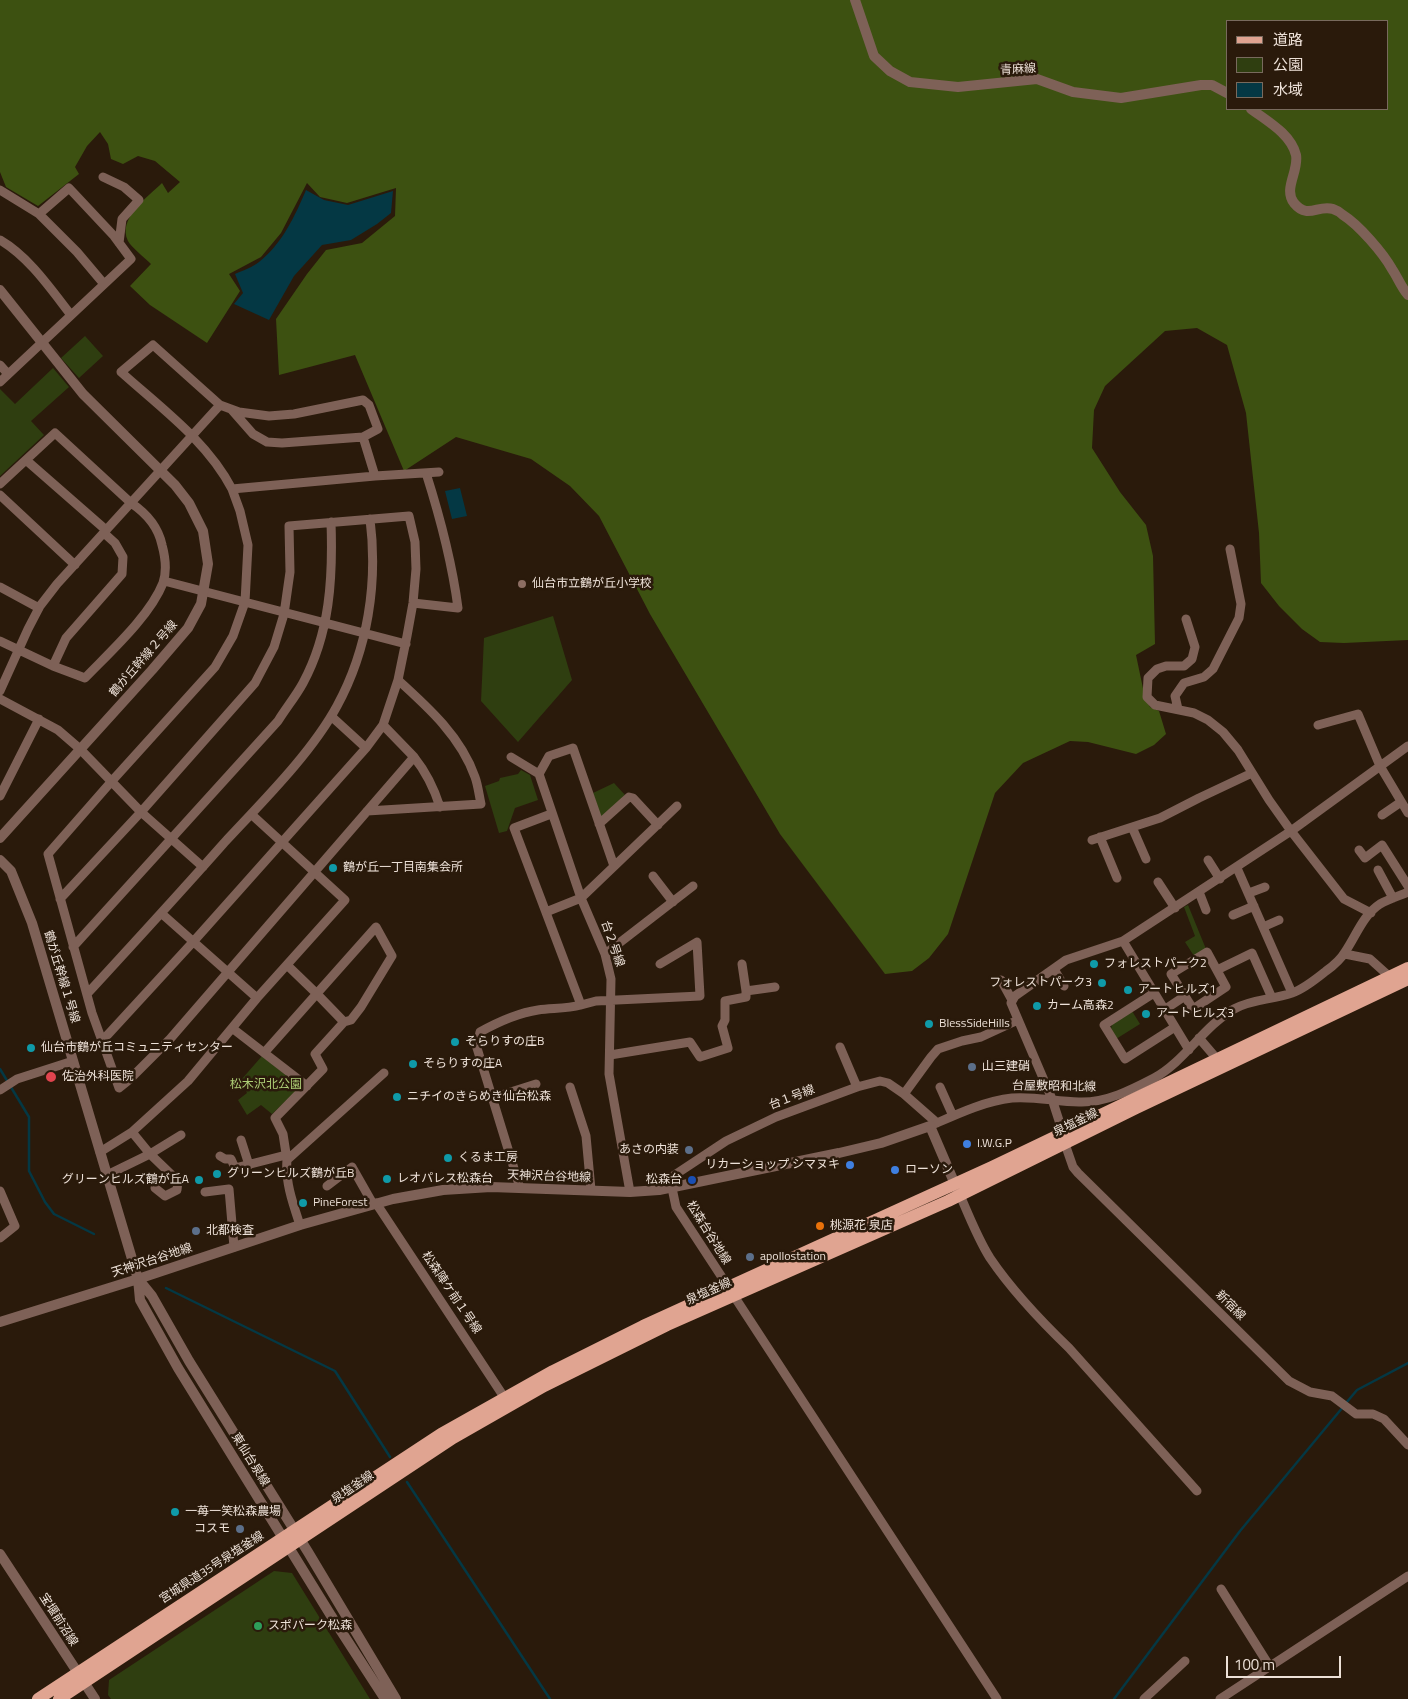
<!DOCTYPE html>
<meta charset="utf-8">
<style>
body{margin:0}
#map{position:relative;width:1408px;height:1699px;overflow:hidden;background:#2a1a0b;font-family:"Titillium Web","Noto Sans JP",sans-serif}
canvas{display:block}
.legend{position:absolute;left:1226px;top:20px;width:162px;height:90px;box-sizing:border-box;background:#2a1a0b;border:1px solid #786a5d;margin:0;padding:6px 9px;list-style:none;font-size:15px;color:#ede1d8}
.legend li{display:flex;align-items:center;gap:10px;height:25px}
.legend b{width:25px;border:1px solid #786a5d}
.scale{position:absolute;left:1226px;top:1656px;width:115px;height:22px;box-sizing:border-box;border:2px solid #ede1d8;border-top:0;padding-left:6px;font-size:15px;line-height:18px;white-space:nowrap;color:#ede1d8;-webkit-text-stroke:4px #2a1a0b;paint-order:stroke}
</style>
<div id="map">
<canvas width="1408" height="1699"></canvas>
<ul class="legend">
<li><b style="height:6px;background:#e0a491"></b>道路</li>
<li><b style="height:14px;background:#2f3e10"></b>公園</li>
<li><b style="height:14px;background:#043844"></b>水域</li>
</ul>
<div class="scale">100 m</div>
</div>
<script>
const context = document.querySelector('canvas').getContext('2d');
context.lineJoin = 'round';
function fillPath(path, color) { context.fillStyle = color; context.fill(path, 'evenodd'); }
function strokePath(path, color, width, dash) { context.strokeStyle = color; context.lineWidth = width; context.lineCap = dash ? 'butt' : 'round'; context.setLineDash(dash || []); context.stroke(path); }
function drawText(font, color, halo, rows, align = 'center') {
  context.font = font + ' "Titillium Web","Noto Sans JP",sans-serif'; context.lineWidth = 5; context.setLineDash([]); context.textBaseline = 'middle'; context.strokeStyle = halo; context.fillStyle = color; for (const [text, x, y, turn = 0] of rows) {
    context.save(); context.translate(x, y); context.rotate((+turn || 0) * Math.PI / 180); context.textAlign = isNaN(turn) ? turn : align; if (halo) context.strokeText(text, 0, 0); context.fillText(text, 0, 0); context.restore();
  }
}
const green = new Path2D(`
 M85 336 103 356 79 378 61 358Z
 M53 368 69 387 31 421 44 435 0 476V389L15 404Z
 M553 616 572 680 518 742 481 701 484 638Z
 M521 770 530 775 538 800 515 808 507 831 499 833 485 786 499 781 500 778 518 774Z
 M614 783 625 795 601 818 593 793Z
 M1188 905 1206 949 1194 956 1185 942 1195 936 1184 907Z
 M1132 1011 1140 1024 1116 1039 1111 1029 1112 1024Z
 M262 1056 297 1084 298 1089 272 1114 261 1105 247 1115 238 1100 247 1093 241 1080Z
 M274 1571 292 1573 370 1699H111L108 1695 109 1680Z`);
const forest = new Path2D(`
 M0 0H1408V640L1344 643 1320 642 1302 629 1279 606 1261 583 1259 533 1246 413 1227 345 1197 328 1165 331 1105 386 1094 410 1092 448 1120 492 1146 525 1153 556 1155 644 1136 655 1145 698 1150 707 1159 711 1166 734 1154 745 1136 754 1088 742 1070 741 1023 763 995 793 948 934 929 958 912 971 885 974 780 834 650 614 599 516 570 486 531 459 456 437 404 471 355 355 279 375 276 319 307 274 326 250 362 243 395 216 396 188 347 203 320 197 307 183 281 233 261 257 229 274 240 291 207 343 150 305 130 286 151 264C145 258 131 247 128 241 117 218 148 197 162 183L168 193 180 182 155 161 138 156 123 164 111 159 108 144 100 132 87 146 75 167 79 174 38 206 6 187 0 172ZM1227 21H1387V109H1227Z`);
const water = new Path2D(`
 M306 190 324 200 348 205 393 191 391 213 377 224 351 240 322 245 294 276 269 320 234 304 243 293 235 274C242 271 253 267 259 262 282 244 295 216 306 190Z
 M460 488 467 516 452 519 445 491Z`);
const stream = new Path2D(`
 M0 1069 29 1117V1171L45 1202 54 1214 94 1234
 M166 1288 335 1371 390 1457
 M1346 1403 1357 1390 1408 1363
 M407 1482 550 1699
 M1114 1699 1240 1531 1343 1407`);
const minor = new Path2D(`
 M103 177 124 187 139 200 122 219 119 243
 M0 190 39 214 77 252 104 284
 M0 240C29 257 50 288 71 315
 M0 365 8 374
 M0 382 131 259 114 236 69 188 39 214
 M231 409 253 434 267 442 282 443 363 437 378 429 369 405 363 400 294 414 269 416 239 412 220 405 153 345 121 372C161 408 207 441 232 489L375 476
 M363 437 375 476 439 472
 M26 460 106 530
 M0 484 55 433 131 503C146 513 158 526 162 545 165 556 167 571 163 583 150 616 110 652 85 678L53 666 66 638 122 574 123 557 115 543 104 533
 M232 489 240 511 248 545 245 602 233 636 215 667 111 782 48 854 92 1013 119 1088 129 1080 170 1039 414 757 383 725
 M0 495 75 565
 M164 581 406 644
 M0 587 39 608
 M413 603 458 608C452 562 440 517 426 473
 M1186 619 1195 647 1192 659 1184 666H1166L1157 669 1148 678 1147 697 1155 705 1194 713 1208 720 1223 732 1238 750 1269 800 1291 831 1344 899 1371 913
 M0 641 53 666
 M0 691 28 629 40 606 57 584 220 405
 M0 699 58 730 80 749 141 812 203 867
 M1178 709 1175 696 1184 683 1204 677 1213 669 1239 618 1241 604 1230 549
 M331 716 366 748
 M1318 725 1358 714 1380 766 1408 813
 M414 757C426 772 434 788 440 807
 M511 757 539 774 581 898 605 954 611 979 609 1074 630 1192
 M539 774 549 756 573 748 614 866
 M0 796 39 719
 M367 811 481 804C479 795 478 785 475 777 461 737 429 708 398 680
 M551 814 514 828 581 1005 596 1001 700 996 697 942 660 964
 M1382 815 1401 802
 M599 824 629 797 633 798 658 825
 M1132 827 1146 859
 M1100 837 1117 878
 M1092 840 1160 818 1199 798 1252 773
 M1359 850 1365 858 1382 845 1408 886
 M1208 860 1220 879
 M1237 868 1292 993
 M1378 870 1393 898
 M653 876 673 902
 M1158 882 1175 908
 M1199 892 1206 910
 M1249 893 1265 887
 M60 899 141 812 255 683 274 647 284 614 290 572 289 526 409 516 415 542 416 569 413 603 407 636 398 680 383 725 366 748 193 942 102 1041
 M546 912 581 898 677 806
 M161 913 257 998
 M1233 915 1254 906
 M1263 927 1279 920
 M1123 941 1189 1050
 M73 947 278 721C286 708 296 696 303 683 330 633 333 578 331 522
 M1207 952 1226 987 1193 1009 1171 974Z
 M605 954 693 886
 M1345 954 1370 959 1390 977
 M742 964 746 991
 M287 965 316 993 344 1022
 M1054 969 1064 986
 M1217 970 1252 953 1272 998
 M1001 980 1012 1000
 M1154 993 1104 1025 1125 1059 1175 1027
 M87 994C133 944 179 894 224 843 261 803 311 754 337 706 368 649 378 583 370 519
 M1164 1010 1185 996
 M232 1028 307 1086
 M1199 1038 1217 1059
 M840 1047 857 1087
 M264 1053 376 927 392 956 361 1007 351 1020 344 1022 315 1054 323 1069 275 1118 283 1134 287 1160
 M610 1055 690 1042 700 1057 728 1048 722 1026 725 1020V1001L746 997V991L775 987
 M570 1087 586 1136 591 1190
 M940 1087 953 1116
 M0 1090 17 1079 73 1061
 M904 1094 931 1057 938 1049 962 1041 981 1037 1018 1020
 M492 1098 536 1084
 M930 1126C955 1115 984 1101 1012 1098 1035 1096 1057 1102 1079 1102 1106 1103 1131 1090 1154 1078 1185 1061 1203 1027 1234 1009 1252 999 1272 1000 1292 993 1304 989 1316 979 1326 971 1333 966 1341 959 1345 952 1356 936 1363 915 1380 904 1389 899 1399 896 1408 892
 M132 1132 150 1154 181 1135
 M1063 1133 1052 1099 1011 1003 1015 996 1066 960 1123 941 1291 831 1408 746
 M241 1140 249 1165
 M1065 1144 1073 1167 1078 1173 1289 1381 1310 1392 1332 1396 1356 1414H1373L1384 1419 1408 1445
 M100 1152 132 1132 188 1081 257 998 345 900 251 814
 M220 1156 225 1159H231L235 1168 286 1155
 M107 1175 150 1154 178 1181 177 1190 165 1196 155 1188
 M327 1186 352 1167 373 1204
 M520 1188 477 1048 480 1032C498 1022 518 1013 538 1010 553 1008 566 1009 581 1005
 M672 1188 676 1207 729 1288
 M659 1190 664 1182 726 1141 776 1117 857 1087 880 1081 888 1083 904 1094 937 1123
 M0 1191 15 1226 0 1238
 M205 1192 229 1189 234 1247
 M960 1195C969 1216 978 1239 990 1258 1011 1289 1042 1322 1069 1348L1197 1491
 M376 1203 504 1397
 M300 1225C293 1204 285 1182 287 1160L384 1073
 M734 1296 997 1699
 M1221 1589 1270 1667
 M1144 1699 1185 1661
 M1220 1699 1408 1576`);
const tertiary = new Path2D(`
 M855 0 874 56 890 71 910 82 958 87 1037 79 1073 92 1121 98 1201 85H1212L1227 93
 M1251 109C1267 121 1291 134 1296 155 1299 171 1283 189 1294 203 1308 220 1318 204 1333 209 1336 210 1341 213 1343 215 1359 225 1383 253 1392 269 1398 278 1401 287 1408 295
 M0 290 83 394 175 485 189 503 203 531 208 564 201 604 188 628 152 670 0 838
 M0 860 11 871 32 923 138 1279 140 1300 178 1368 330 1614 385 1699
 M139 1280 152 1296 189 1361 308 1552 396 1699
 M0 1322 138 1279 300 1225 393 1199 443 1190 491 1187 630 1192 659 1190 839 1153 881 1143 930 1126 957 1189
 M0 1554 95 1699`);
const primary = new Path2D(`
 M38 1699 441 1434 553 1371 643 1326 992 1167 1408 968
 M59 1699 453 1438 544 1386 667 1325 948 1201 1136 1108 1408 979`);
const markers = [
 [522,584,5,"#8d6e63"],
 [333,868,5,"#0f9aa8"],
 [1094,964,5,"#0f9aa8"],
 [1102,983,5,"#0f9aa8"],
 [1128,990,5,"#0f9aa8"],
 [1037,1006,5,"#0f9aa8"],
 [1146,1014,5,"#0f9aa8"],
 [929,1024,5,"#0f9aa8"],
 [455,1042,5,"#0f9aa8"],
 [31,1048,5,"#0f9aa8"],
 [413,1064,5,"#0f9aa8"],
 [972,1067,5,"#5c6f8a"],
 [51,1077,6,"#e0444e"],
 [397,1097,5,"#0f9aa8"],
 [967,1144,5,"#3f7fe0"],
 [689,1150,5,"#5c6f8a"],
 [448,1158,5,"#0f9aa8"],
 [850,1165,5,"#3f7fe0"],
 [895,1170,5,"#3f7fe0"],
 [217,1174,5,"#0f9aa8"],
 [387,1179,5,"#0f9aa8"],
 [199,1180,5,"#0f9aa8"],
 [692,1180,5,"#1a4fb4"],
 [303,1203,5,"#0f9aa8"],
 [820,1226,5,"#e8710a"],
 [196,1231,5,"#5c6f8a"],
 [750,1257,5,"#5c6f8a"],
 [175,1512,5,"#0f9aa8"],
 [240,1529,5,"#5c6f8a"],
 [258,1626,5,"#2e9e5b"]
];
const streetNames = [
 ["青麻線",1018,70,-3],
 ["鶴が丘幹線２号線",144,659,-49],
 ["台２号線",612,944,71],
 ["鶴が丘幹線１号線",61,977,73],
 ["台屋敷昭和北線",1054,1087,1],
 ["台１号線",792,1098,-21],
 ["泉塩釜線",1076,1123,-26],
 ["天神沢台谷地線",549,1177,2],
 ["松森台谷地線",708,1233,58],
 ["天神沢台谷地線",152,1261,-18],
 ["泉塩釜線",709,1292,-24],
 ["松森陣ケ前１号線",451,1293,56],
 ["新宿線",1230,1306,45],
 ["東仙台泉線",250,1460,58],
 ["泉塩釜線",353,1488,-34],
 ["宮城県道35号泉塩釜線",212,1568,-33],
 ["宝堰前沼線",58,1620,57]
];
const poiNames = [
 ["仙台市立鶴が丘小学校",532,584],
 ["鶴が丘一丁目南集会所",343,868],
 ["フォレストパーク2",1104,964],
 ["フォレストパーク3",1092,983,"right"],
 ["アートヒルズ1",1138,990],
 ["カーム高森2",1047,1006],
 ["アートヒルズ3",1156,1014],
 ["BlessSideHills",939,1024],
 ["そらりすの庄B",465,1042],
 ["仙台市鶴が丘コミュニティセンター",41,1048],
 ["そらりすの庄A",423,1064],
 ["山三建硝",982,1067],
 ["佐治外科医院",62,1077],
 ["ニチイのきらめき仙台松森",407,1097],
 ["I.W.G.P",977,1144],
 ["あさの内装",679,1150,"right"],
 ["くるま工房",458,1158],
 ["リカーショップ シマヌキ",840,1165,"right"],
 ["ローソン",905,1170],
 ["グリーンヒルズ鶴が丘B",227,1174],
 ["レオパレス松森台",397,1179],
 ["グリーンヒルズ鶴が丘A",189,1180,"right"],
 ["松森台",682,1180,"right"],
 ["PineForest",313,1203],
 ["桃源花 泉店",830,1226],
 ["北都検査",206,1231],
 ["apollostation",760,1257],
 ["一苺一笑松森農場",185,1512],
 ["コスモ",230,1529,"right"],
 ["スポパーク松森",268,1626]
];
const parkNames = [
 ["松木沢北公園",266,1085]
];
fillPath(green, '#2f3e10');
fillPath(forest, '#3d5111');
fillPath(water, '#043844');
strokePath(stream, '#043844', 2.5);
strokePath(minor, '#7e6157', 9);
strokePath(tertiary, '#7e6157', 10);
strokePath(primary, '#e0a491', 12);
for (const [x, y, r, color] of markers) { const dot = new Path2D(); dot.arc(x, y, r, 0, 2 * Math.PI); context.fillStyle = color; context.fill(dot); strokePath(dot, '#2a1a0b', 2); }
drawText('12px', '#ede1d8', '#2a1a0b', streetNames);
drawText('12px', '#ede1d8', '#2a1a0b', poiNames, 'left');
drawText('12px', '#aece76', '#2a1a0b', parkNames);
</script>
